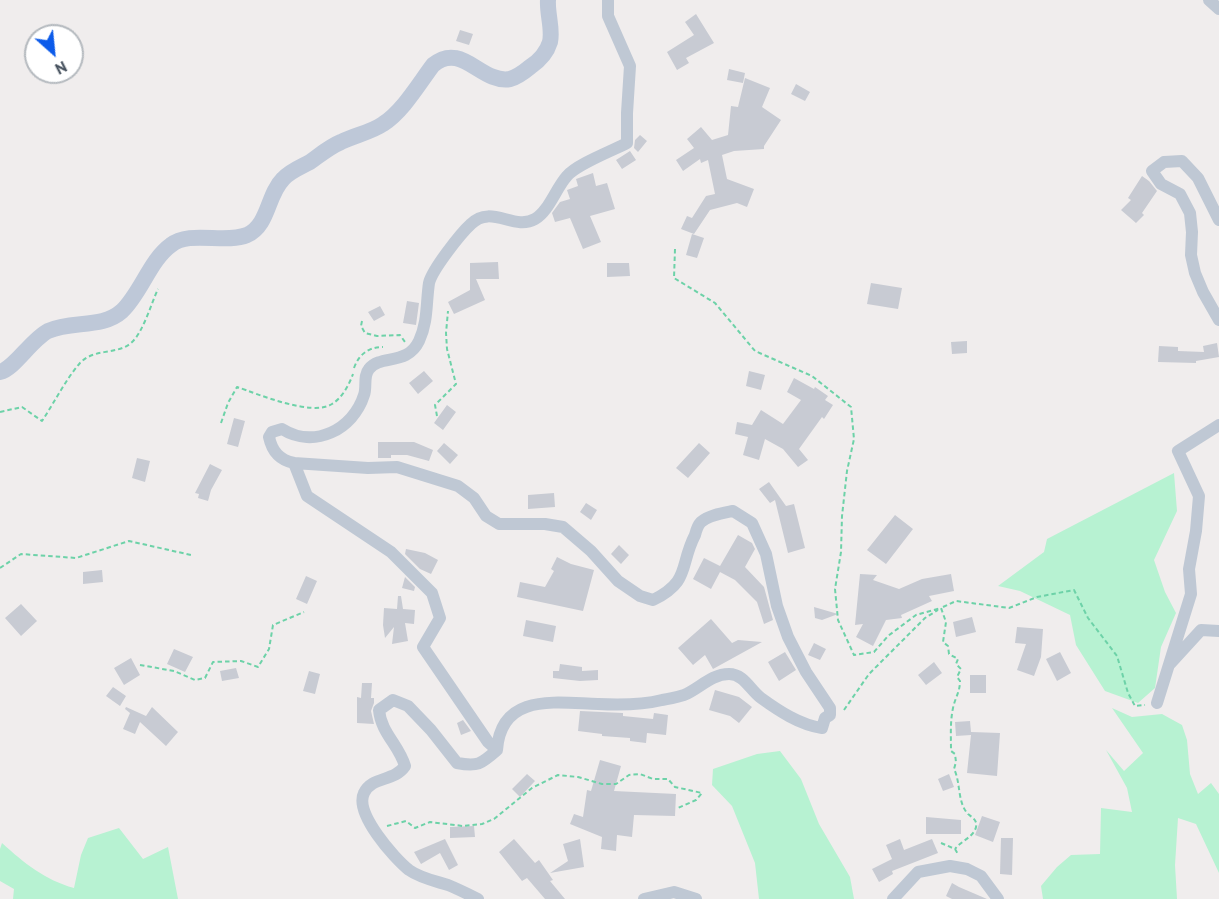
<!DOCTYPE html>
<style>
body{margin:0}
#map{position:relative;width:1219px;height:899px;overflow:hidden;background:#f0eded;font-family:"PT Sans",sans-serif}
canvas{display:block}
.north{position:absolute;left:24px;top:24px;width:60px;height:60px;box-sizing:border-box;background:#fff;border:2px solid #b4b9be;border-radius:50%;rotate:153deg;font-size:16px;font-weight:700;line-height:24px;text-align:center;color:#444f5c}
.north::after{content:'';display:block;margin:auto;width:21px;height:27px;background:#0c5bea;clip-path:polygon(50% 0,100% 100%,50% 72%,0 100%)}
</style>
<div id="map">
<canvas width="1219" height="899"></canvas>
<div class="north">N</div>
</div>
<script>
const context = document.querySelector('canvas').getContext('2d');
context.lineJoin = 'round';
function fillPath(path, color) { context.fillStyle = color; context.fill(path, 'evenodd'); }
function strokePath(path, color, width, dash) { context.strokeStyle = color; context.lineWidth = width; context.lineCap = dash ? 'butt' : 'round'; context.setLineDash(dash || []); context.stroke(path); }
const green = new Path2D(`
 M1174 473 1177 511 1154 560 1165 592 1176 613 1161 647 1155 688 1138 703 1105 691 1076 645 1070 615 1020 591 998 586 1044 552 1047 539Z
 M1112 708 1132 717 1162 714 1182 725 1187 740 1190 774 1198 794 1211 783 1219 794V873L1196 824 1178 818 1175 865 1177 899H1043L1041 886 1057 867 1071 855 1100 854 1101 808 1132 812 1127 788 1106 750 1124 771 1143 753Z
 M780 751 801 779 819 824 850 877 854 899H759L755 863 732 806 712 785 713 769 757 754Z
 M119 828 143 859 168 847 178 899H13L14 889 0 881V849L2 843C24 863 45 880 74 888L81 855 88 838Z`);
const building = new Path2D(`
 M696 14 714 43 686 58 689 63 677 70 667 52 694 35 685 22Z
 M460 30 473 34 469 45 456 41Z
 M729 69 745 73 743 83 727 80Z
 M745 78 770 88 762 107 781 120 764 146V149L734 151 722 155 727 179 754 189 747 207 737 203 710 210 694 234 681 229 687 216 692 218 706 196 715 194 708 160 701 163 700 159 683 171 676 160 694 148 687 139 701 127 712 140 728 135 731 106 738 107Z
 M796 84 810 92 805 101 791 94Z
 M640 135 647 141 638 152 634 148 635 140Z
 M630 151 636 160 622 169 616 160Z
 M593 173 596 186 607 183 615 209 590 216 601 242 583 249 570 218 555 222 552 213 560 202 570 199 567 190 578 186 576 179Z
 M1142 176 1149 181 1157 191 1142 213 1144 215 1136 223 1121 210 1131 200 1128 198Z
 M692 234 704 238 697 258 686 255Z
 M498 262 499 279H476L485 300 454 314 448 302 470 290V263Z
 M607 263H629L630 276 607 277Z
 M871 283 902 288 898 309 867 304Z
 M407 301 419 303 416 325 403 323Z
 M380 306 385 315 374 321 368 312Z
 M967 341V353L952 354 951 342Z
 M1217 343 1219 357 1196 361V363L1158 362 1159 346 1178 347V351L1204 352 1203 346Z
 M424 371 433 381 418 394 409 383Z
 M749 371 765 375 761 390 746 386Z
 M794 378 814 389 815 387 828 396 825 400 833 405 824 419 822 417 799 449 808 460 798 467 783 449 765 439 759 460 743 455 748 437 735 434 737 422 752 425 761 410 783 424 801 400 787 392Z
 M447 405 456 412 443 430 434 423Z
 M234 418 245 421 238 447 227 444Z
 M378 442H414L433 450 429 461 407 455H391V458H378Z
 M444 443 458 455 450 464 437 451Z
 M699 443 710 453 688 478 676 468Z
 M137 458 150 461 145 482 132 478Z
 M210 464 222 470 211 490 208 501 198 498 199 494 195 493Z
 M769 482 786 506 794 504 805 548 788 553 775 500 770 503 759 489Z
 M554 493 555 507 528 509V495Z
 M586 503 597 510 591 520 580 512Z
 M895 515 913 529 886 564 867 550Z
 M738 535 752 543 755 549 745 567 764 587 773 620 764 624 757 602 735 580 720 572 711 589 693 579 704 558 720 566Z
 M619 545 629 555 621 564 611 554Z
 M406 549 425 553 438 560 431 574 420 569 405 554Z
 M557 557 571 564 594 570 583 611 517 597 520 582 545 587 554 571 551 569Z
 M102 570 103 582 83 584V572Z
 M860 574 877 575 873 580 899 589 922 579 951 574 954 591 929 596 932 601 901 615 902 618 886 620 873 646 856 637 863 624 855 625Z
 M306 576 317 581 307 604 296 599Z
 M405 577 415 587 414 591 402 588Z
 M398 596H401L403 609 415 610 414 624 405 623 408 641 392 644 394 627 385 638 383 625 384 608 397 609Z
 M21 604 37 621 21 636 5 618Z
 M814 607 838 614 822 620 815 618Z
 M972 617 976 632 956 637 953 622Z
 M711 619 732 643 738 640 762 642 713 669 705 655 693 665 678 648Z
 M526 620 556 626 553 642 523 636Z
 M1017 627 1043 629 1041 657 1034 676 1017 670 1026 644 1015 643Z
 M814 643 826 649 820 660 808 655Z
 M174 649 193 657 185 672 167 664Z
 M785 652 796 670 779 681 768 662Z
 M1060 652 1071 673 1057 681 1046 659Z
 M131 658 140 675 124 685 114 668Z
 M934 662 942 673 926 685 918 675Z
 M560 664 582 667V671L598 670V680L580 681 553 678V671H559Z
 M236 668 239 678 222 681 220 671Z
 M309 671 320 674 315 694 303 691Z
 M970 675H986V693H970Z
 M362 683H372L371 698H374V703L371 711 374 724 357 723V697L361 698Z
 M113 687 126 696 120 706 106 696Z
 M715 690 739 697 752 707 739 723 730 716 709 710Z
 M126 707 146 716 152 707 178 732 166 746 140 722 135 734 123 729 130 713 125 709Z
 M580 711 623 713V716L653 719 654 713 668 715 666 735 647 733 646 743 630 741V738L602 736V734L578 731Z
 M463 720 471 731 461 735 457 723Z
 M970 721 971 732 1000 733 997 776 967 773 971 735 956 736 955 722Z
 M600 760 621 766 614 791 676 794 675 816 634 815 632 837 617 835 616 851 601 849 602 837 570 824 574 814 583 817 587 790 591 791Z
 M527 774 535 781 520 797 512 789Z
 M949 774 954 787 943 791 938 779Z
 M982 816 1000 822 993 842 975 835Z
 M926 817 961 820V834H926Z
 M474 826 475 837 450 838V827Z
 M1001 838H1013L1012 875 1000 874Z
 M445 839 458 865 449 870 440 853 421 864 414 852Z
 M514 839 535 863 539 860 553 880 550 881 565 899H545L527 878 522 881 499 852Z
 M580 839 584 867 550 873 568 861 563 844Z
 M900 839 904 850 932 839 938 853 892 871 893 874 879 882 872 869 892 859 886 845Z
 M952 883 959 887 987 899H952L946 896Z`);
const path = new Path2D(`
 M675 249 674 278 715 303 755 351 812 376 851 407 854 439 847 471 842 516 841 552 835 589 838 620 854 655 874 652 888 636 916 615 941 608 946 622 943 642 948 646 949 654 958 659 956 664 961 669 957 677 960 681C960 692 955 698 953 708 950 722 951 737 951 751L955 754 956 762 954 769C961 783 957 802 968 814 973 818 979 821 975 830 971 838 960 842 955 849
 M362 321 361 326 365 333 377 336 400 335 405 342
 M354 368C359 354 369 347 383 347
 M0 412 22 407 42 421C54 403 66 379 80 363 94 348 117 355 131 343 143 333 151 304 158 289
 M437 416 435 405 456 384 447 349 446 333 448 311
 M221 423 228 403 237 387C258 394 312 417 332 404 342 398 349 385 353 374
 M0 568 21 554 76 558 129 541 191 555
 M943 607 956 601 1009 608 1037 597 1074 590 1088 618 1117 656 1128 693 1135 706 1145 705
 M140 665 174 671 195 680 205 678 213 662 241 661 258 667 269 649 273 625 304 612
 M844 710 869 674 925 618 938 610
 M387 826 406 821 415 828 430 822 463 826 482 824 494 819 532 788 558 775 578 777 602 784H616L629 775 640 774 653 779H668L675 787 702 793 696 800 678 808
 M941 843 955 849 958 854`);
const minor = new Path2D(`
 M1209 0 1219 9
 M1219 220 1198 178 1182 161 1164 162 1152 171 1161 184 1180 194 1190 213 1192 232 1191 255 1195 273 1203 292 1219 320
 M294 463 368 468 397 467 458 486 474 498 486 516 499 524H545L563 527 591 551 618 581 640 596 653 600C691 581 679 566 695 535 696 531 698 525 701 522 709 515 723 513 733 511L752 523 766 554 777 606 788 637 806 672 830 708V715L825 718 822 728C800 725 779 711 761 698 750 690 744 674 729 674 711 674 699 689 684 695 677 697 669 699 662 700 642 705 618 705 598 704 557 703 501 692 497 750
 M1169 665 1201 630 1219 631
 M1157 703 1191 594 1189 569 1196 531 1199 496 1178 451 1219 425
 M478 899C468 894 458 889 448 885 435 881 420 878 409 870 394 858 354 813 364 793 372 776 394 782 405 766 399 745 381 733 379 710L393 700 408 706 431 730 457 763C478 767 481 764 497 750L488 742 423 647 440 618 432 593 391 552 307 496 294 463C279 460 272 451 269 437L272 432 282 429C314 449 353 430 364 395 367 387 363 376 369 369 381 354 407 366 419 341 428 322 426 303 429 283 432 270 460 234 471 224 491 204 514 231 535 219 549 211 556 188 567 176 577 164 612 151 627 143V113L630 66 608 16V0
 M644 899 674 892 696 899
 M893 899 918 872 950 866 967 869 981 876 998 899`);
const secondary = new Path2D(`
 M0 372C14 369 31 340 48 331 72 320 102 329 122 311 141 293 150 260 171 245 189 230 225 244 247 235 269 225 267 195 283 179 290 171 301 167 310 162 320 155 329 147 341 142 354 135 370 133 383 124 403 111 418 85 433 65 462 41 481 84 510 79 517 77 524 72 530 67 539 61 547 52 550 42 553 29 547 14 548 0`);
fillPath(green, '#b7f2d2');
fillPath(building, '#c8cbd3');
strokePath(path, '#6dd2a8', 2, [4.5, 3]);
strokePath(minor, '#bfc8d4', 12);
strokePath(secondary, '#bec8d8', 16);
</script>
